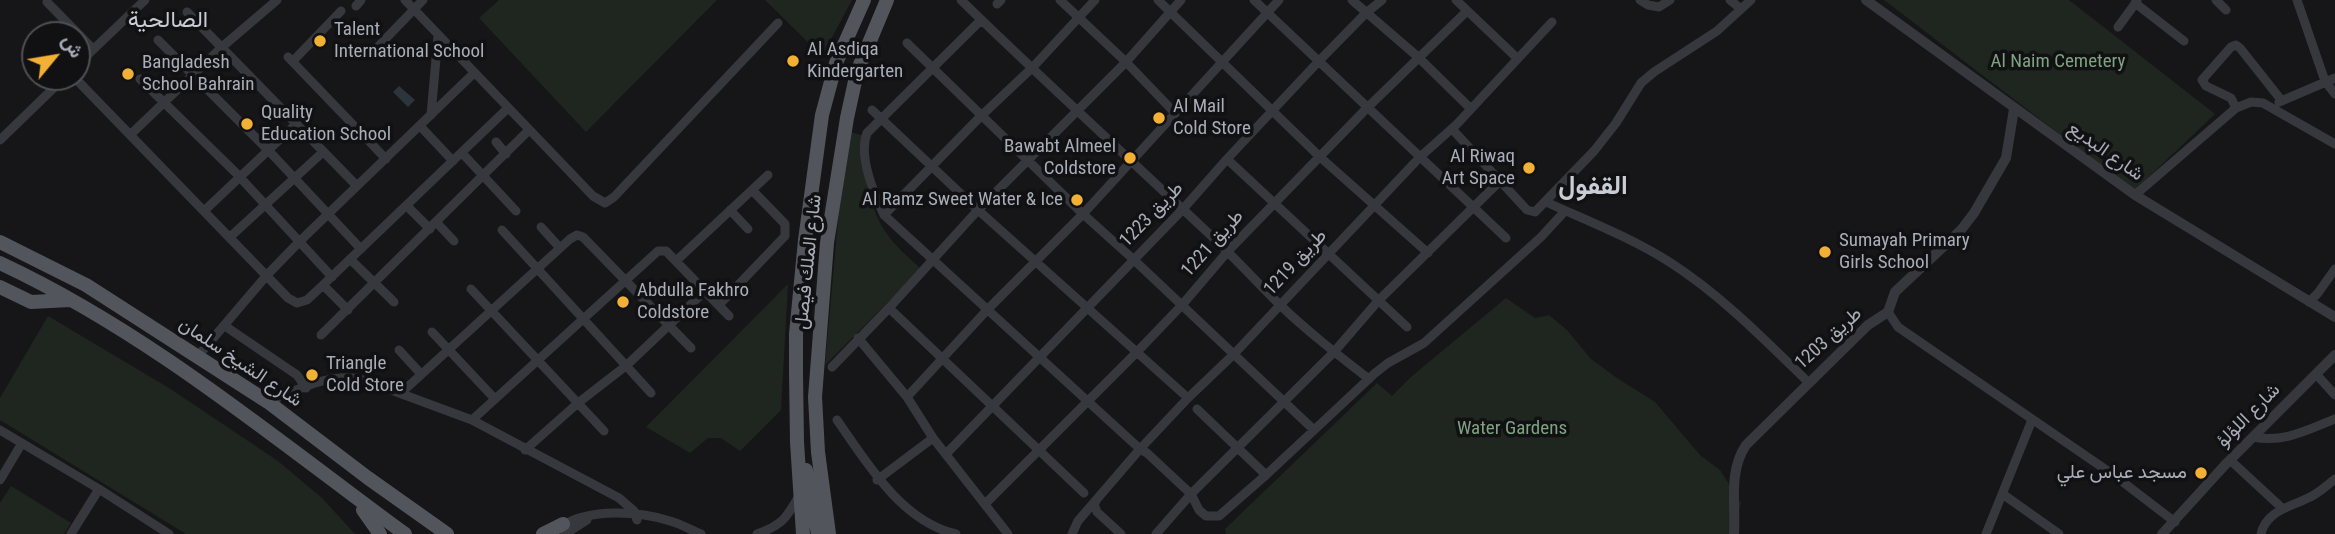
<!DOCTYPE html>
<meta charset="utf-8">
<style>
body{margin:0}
#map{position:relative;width:2335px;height:534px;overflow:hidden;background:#161618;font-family:"Roboto Condensed",Vazirmatn,sans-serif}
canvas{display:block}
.north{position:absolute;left:21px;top:21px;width:70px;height:70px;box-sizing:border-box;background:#111113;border:2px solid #4d4f55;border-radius:50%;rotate:60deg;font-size:19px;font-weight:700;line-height:28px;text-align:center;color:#a8adb8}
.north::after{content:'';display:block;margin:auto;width:24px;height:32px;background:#f2b134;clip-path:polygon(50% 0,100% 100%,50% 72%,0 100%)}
</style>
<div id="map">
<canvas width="2335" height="534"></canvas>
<div class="north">ش</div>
</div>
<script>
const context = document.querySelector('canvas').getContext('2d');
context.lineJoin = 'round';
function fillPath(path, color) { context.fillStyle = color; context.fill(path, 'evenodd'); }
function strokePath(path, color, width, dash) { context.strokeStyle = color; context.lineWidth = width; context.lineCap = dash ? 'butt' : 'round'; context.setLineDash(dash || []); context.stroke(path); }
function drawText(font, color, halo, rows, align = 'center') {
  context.font = font + ' "Roboto Condensed",Vazirmatn,sans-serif'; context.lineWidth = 7; context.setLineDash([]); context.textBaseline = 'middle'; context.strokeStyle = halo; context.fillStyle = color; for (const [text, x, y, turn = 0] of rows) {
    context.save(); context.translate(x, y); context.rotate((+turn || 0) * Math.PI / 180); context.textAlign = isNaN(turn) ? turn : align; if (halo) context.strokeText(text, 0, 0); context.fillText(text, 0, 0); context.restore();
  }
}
const green = new Path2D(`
 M499 0H717L586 132 479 18Z
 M765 0H852L822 56Z
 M1884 0H2069L2215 114 2134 191Z
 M850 132 862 135C864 171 867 209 890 238 898 249 911 259 921 269L825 365 843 165Z
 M788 284 781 410 740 451 721 438H708L690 453 646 427Z
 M1506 298 1535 318 1549 315 1567 330 1591 359 1617 378 1655 402 1700 455 1720 470 1741 503 1733 534H1226L1225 529 1377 383 1392 396 1412 376Z
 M48 316 169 388 278 461 322 498 355 534H186L0 420V398Z
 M11 486 71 523 64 534H0V503Z`);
const water = new Path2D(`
 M399 86 415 100 408 107 393 92Z`);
const minor = new Path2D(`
 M405 0 593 196 605 203 614 197 778 23
 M961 0C1041 78 1123 153 1204 229 1230 253 1254 279 1279 304 1307 331 1338 355 1369 379
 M1060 0 1126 62 1175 113
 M1158 0 1320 157 1428 253
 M1254 0 1506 238
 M1352 0 1418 57 1470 108
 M1456 0 1517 58
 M1640 0 1648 5 1659 7 1670 0
 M1730 0 1741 9
 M2216 0 2226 10
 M2297 0 2325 81 2335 94
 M47 2 93 49
 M2135 3 2184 41
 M997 4 1001 0
 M356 6 361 0
 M187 12 357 186
 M981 20 867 133C858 156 874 194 884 215L1140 449 1147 453 1191 494 1199 510 1206 516H1219L1266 475 1374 374 1388 363 1424 343 1541 237 1565 211
 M2118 27 2137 1
 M158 40 269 151 361 249
 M907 43 1083 214 1133 259 1314 430
 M371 54 423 0
 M288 57 386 159
 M293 61 341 11
 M77 65 145 0
 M74 77 288 298 297 303 307 300 323 285 508 108
 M140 79 236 173 332 277
 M2279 102 2335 78
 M2236 108 2231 98 2206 86 2202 80 2231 47 2236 45 2240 48 2282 101
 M872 110 978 210 1188 398
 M431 115 438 36
 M420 126 453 161
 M1452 129 1527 210 1535 212 1594 151 1616 123 1641 83 1654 72 1717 31 1751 0
 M130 135 222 47 277 0
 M0 140 65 77
 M496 142 506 154
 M462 153 516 211
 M1227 159 1407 327
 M2135 195 2236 108 2251 102 2263 103 2335 144
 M1546 202C1588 221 1632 238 1671 263 1722 296 1765 340 1808 382
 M407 206 430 229
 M730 210 748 229
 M204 211 296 124
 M884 215 980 117 1033 67 1095 0
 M436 222 454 241
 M541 227 560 248
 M502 230 651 393
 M230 237 323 152
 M350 259 394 302
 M676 261 768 175
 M323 285 348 310
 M471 289 604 431
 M2309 302 2318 293 2335 269
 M719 305 785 236V224L752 190
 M889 308 1084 493
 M1888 312 1898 327 2115 476 2175 522
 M225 326 297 375 306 388
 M432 332 495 399
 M321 335 529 130
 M858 338 907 397 933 438 1008 534
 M399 350 421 374
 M198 356 267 275 299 242 474 73
 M832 367 889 308 978 210 1126 62 1181 0
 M2316 374 2335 395
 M401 393 570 239 577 235 583 237 691 348
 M907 397 987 310 1083 214 1279 0
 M268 402C297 390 333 371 364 380L472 420 619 498 634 511 637 520
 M1197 409 1266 475
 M472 420 658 251H666L729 316
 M837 420C867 463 901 521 956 534
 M0 430 99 489 169 534
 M2253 437C2284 443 2307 430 2335 419
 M525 450 578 403 627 365 705 291
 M946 454 1183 209 1227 159 1318 62 1366 13 1382 0
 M2230 460 2282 508
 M0 480 22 443
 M877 480 933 438
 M2004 495 2059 534
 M1096 501 1094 504 1097 512 1121 534
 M986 503 1136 353 1182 305 1228 251 1367 108 1467 11
 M562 526C589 508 639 511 670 521 681 524 691 530 701 534
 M71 534 99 489
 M565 534 587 520
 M757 534C782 525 786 519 799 496
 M1072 534 1078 521 1140 449 1188 398 1234 354 1420 157 1457 124 1552 22
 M1156 534 1191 494 1334 352 1378 301 1501 180
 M1986 534 2032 420
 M2261 534C2266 511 2290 507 2308 498 2318 494 2326 486 2335 479`);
const tertiary = new Path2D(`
 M1866 0 2135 195 2335 317
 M1734 534C1736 504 1728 472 1746 445L1868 325 1888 312 1895 292 1961 230 1974 213 2006 158 2014 109
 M2162 534 2225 465 2335 355`);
const primary = new Path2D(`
 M0 242 86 285 268 402 368 478 447 534
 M0 263C148 332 274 438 405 534
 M0 287 31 302 70 300
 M806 470 818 534
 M363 510 380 534
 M543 534 563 524
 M803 534 797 442 796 374V334L805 240 822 115 836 63 864 0
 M829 534 818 452 815 397 827 243 847 118 857 72 887 0`);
const markers = [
 [320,41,7,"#f2b134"],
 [793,61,7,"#f2b134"],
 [128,74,7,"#f2b134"],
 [1159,118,7,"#f2b134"],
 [247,124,7,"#f2b134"],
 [1130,158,7,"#f2b134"],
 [1529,168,7,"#f2b134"],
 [1077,200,7,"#f2b134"],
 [1825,252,7,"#f2b134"],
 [623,302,7,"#f2b134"],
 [312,375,7,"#f2b134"],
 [2201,473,7,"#f2b134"]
];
const poiNames = [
 ["Talent",334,30],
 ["International School",334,52],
 ["Al Asdiqa",807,50],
 ["Kindergarten",807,72],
 ["Bangladesh",142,63],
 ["School Bahrain",142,85],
 ["Al Mail",1173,107],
 ["Cold Store",1173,129],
 ["Quality",261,113],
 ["Education School",261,135],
 ["Bawabt Almeel",1116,147,"right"],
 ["Coldstore",1116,169,"right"],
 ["Al Riwaq",1515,157,"right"],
 ["Art Space",1515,179,"right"],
 ["Al Ramz Sweet Water & Ice",1063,200,"right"],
 ["Sumayah Primary",1839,241],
 ["Girls School",1839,263],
 ["Abdulla Fakhro",637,291],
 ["Coldstore",637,313],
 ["Triangle",326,364],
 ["Cold Store",326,386],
 ["مسجد عباس علي",2187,473,"right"]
];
const parkNames = [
 ["Al Naim Cemetery",2058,62],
 ["Water Gardens",1512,429]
];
const streetNames = [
 ["شارع البديع",2105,152,35],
 ["طريق 1223",1152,215,-46],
 ["طريق 1221",1213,244,-48],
 ["شارع الملك فيصل",809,262,-84],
 ["طريق 1219",1296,263,-47],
 ["طريق 1203",1829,339,-42],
 ["شارع الشيخ سلمان",240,363,34],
 ["شارع اللؤلؤ",2249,416,-45]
];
const quarterNames = [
 ["الصالحية",168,21]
];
const districtNames = [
 ["القفول",1593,187]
];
fillPath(green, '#1e261f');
fillPath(water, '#2c353c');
strokePath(minor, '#37383d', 9);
strokePath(tertiary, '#37383d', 10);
strokePath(primary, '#53555c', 14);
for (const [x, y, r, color] of markers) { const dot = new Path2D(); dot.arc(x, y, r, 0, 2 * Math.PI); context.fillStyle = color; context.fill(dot); strokePath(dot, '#111113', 2.5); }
drawText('19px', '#a8adb8', '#111113', poiNames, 'left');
drawText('19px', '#7fa381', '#111113', parkNames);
drawText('19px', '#a8adb8', '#111113', streetNames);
drawText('23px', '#c9ccd4', '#111113', quarterNames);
drawText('bold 26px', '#c9ccd4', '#111113', districtNames);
</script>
